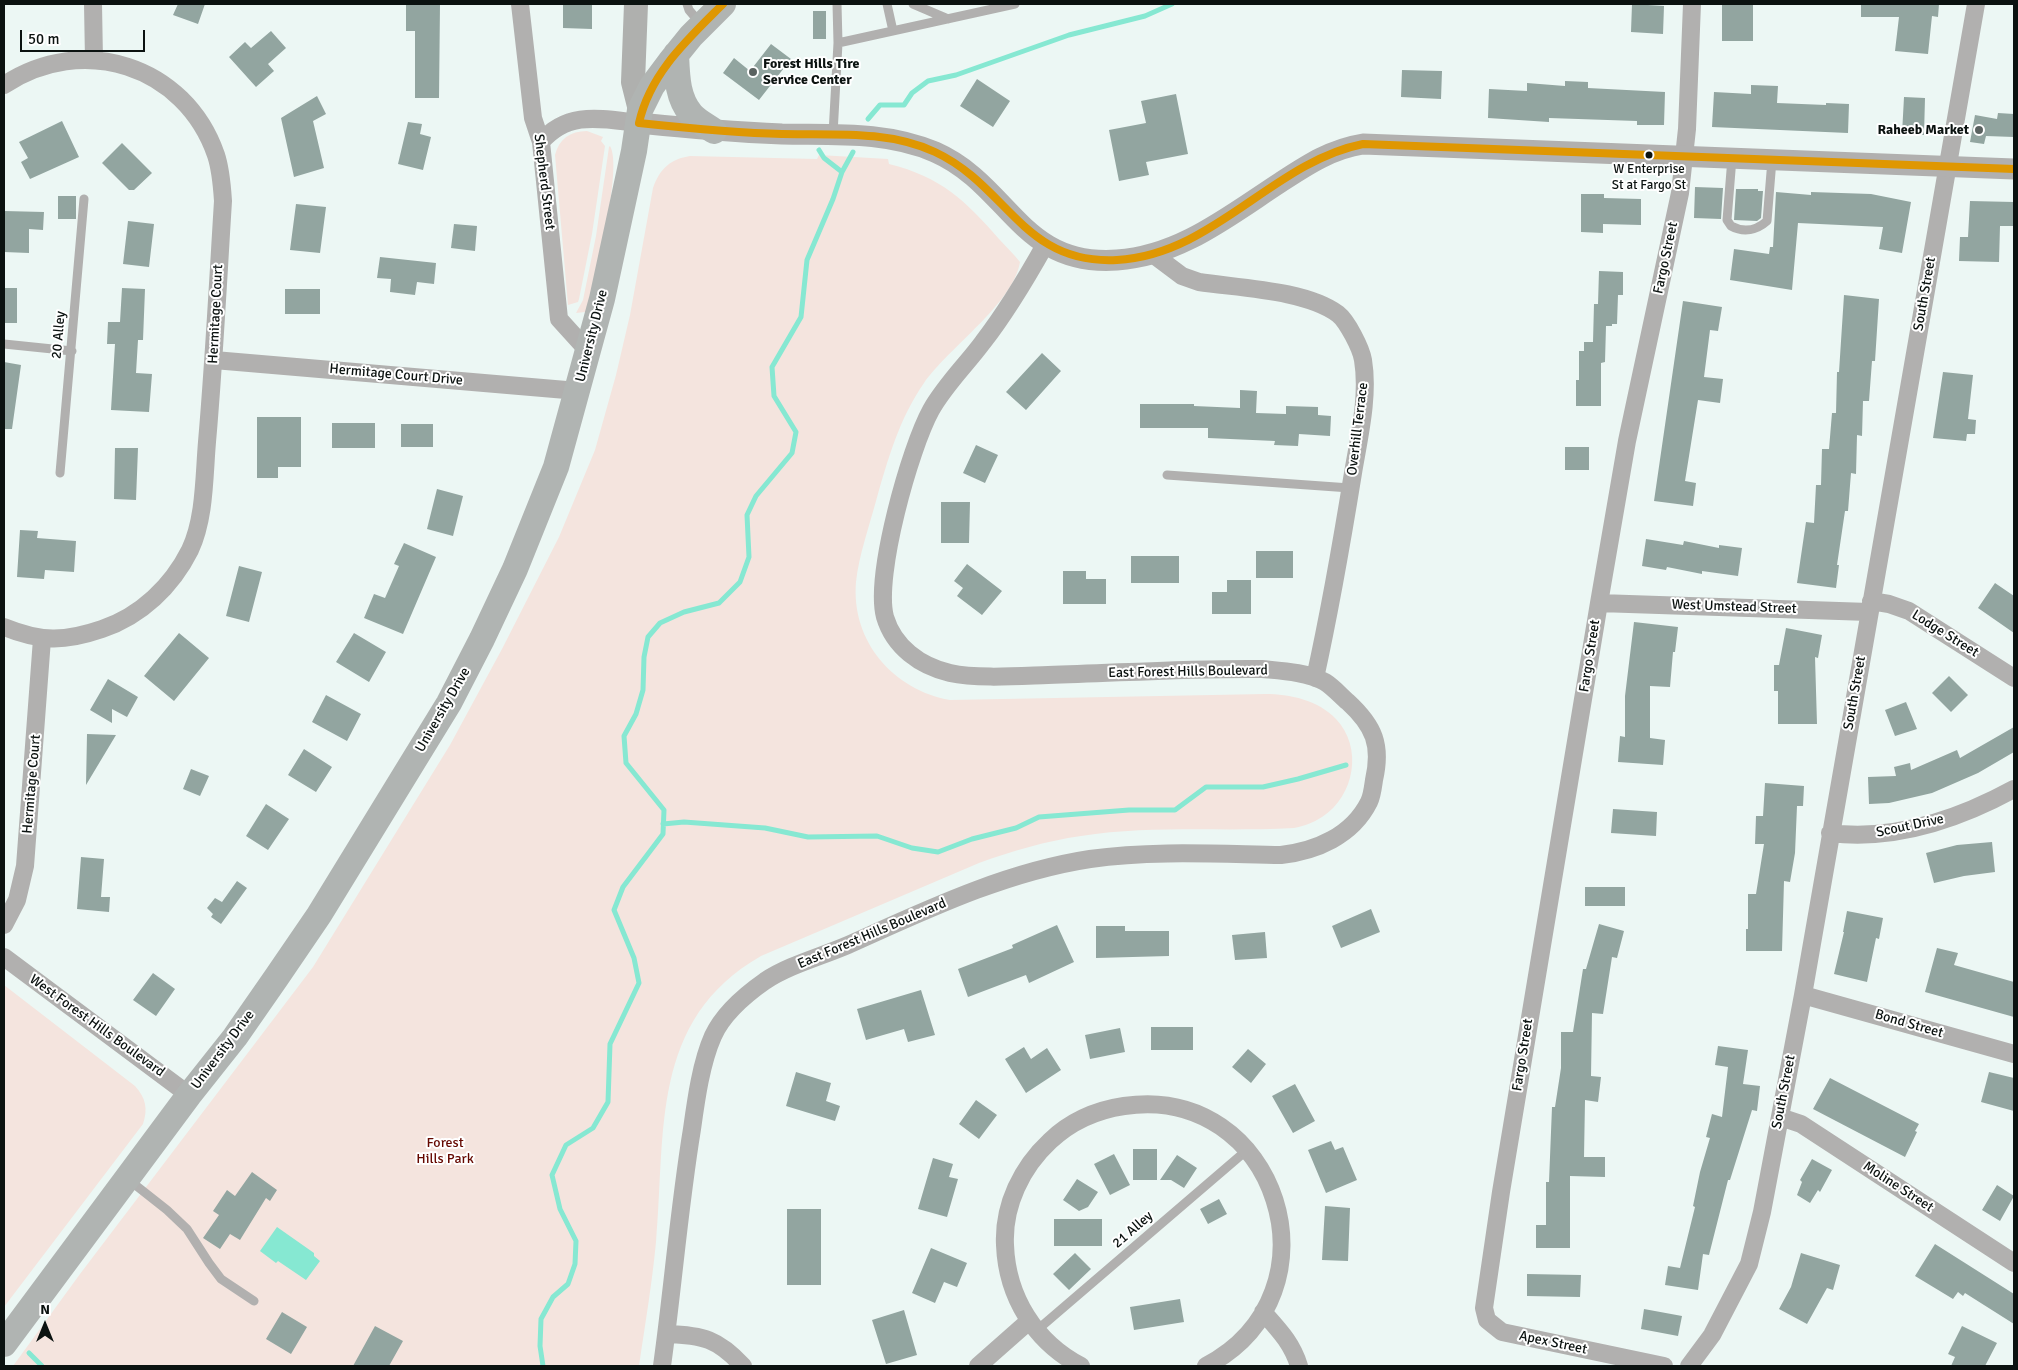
<!DOCTYPE html>
<style>
body{margin:0}
#map{position:relative;width:2018px;height:1370px;overflow:hidden;background:#ecf7f4;font-family:Signika,sans-serif}
canvas{display:block}
.frame{position:absolute;inset:0;border:5px solid #0b1210;pointer-events:none}
.north{position:absolute;left:20px;top:1300px;width:50px;height:50px;-webkit-text-stroke:4px #fff;paint-order:stroke;rotate:0deg;font-size:14px;font-weight:700;line-height:20px;text-align:center;color:#0b1210}
.north::after{content:'';display:block;margin:auto;width:18px;height:22px;background:#0b1210;clip-path:polygon(50% 0,100% 100%,50% 72%,0 100%)}
.scale{position:absolute;left:20px;top:30px;width:125px;height:22px;box-sizing:border-box;border:2px solid #0b1210;border-top:0;padding-left:6px;font-size:15px;line-height:18px;white-space:nowrap;color:#0b1210;-webkit-text-stroke:4px #fff;paint-order:stroke}
</style>
<div id="map">
<canvas width="2018" height="1370"></canvas>
<div class="frame"></div>
<div class="north">N</div>
<div class="scale">50 m</div>
</div>
<script>
const context = document.querySelector('canvas').getContext('2d');
context.lineJoin = 'round';
function fillPath(path, color) { context.fillStyle = color; context.fill(path, 'evenodd'); }
function strokePath(path, color, width, dash) { context.strokeStyle = color; context.lineWidth = width; context.lineCap = dash ? 'butt' : 'round'; context.setLineDash(dash || []); context.stroke(path); }
function drawText(font, color, halo, rows, align = 'center') {
  context.font = font + ' Signika,sans-serif'; context.lineWidth = 4; context.setLineDash([]); context.textBaseline = 'middle'; context.strokeStyle = halo; context.fillStyle = color; for (const [text, x, y, turn = 0] of rows) {
    context.save(); context.translate(x, y); context.rotate((+turn || 0) * Math.PI / 180); context.textAlign = isNaN(turn) ? turn : align; if (halo) context.strokeText(text, 0, 0); context.fillText(text, 0, 0); context.restore();
  }
}
const green = new Path2D(`
 M587 131 603 137 601 141 605 146 592 234 579 299 578 302 568 305 555 155C559 139 570 131 587 131Z
 M610 146C623 167 595 278 590 305L585 312 576 313 583 300 596 236 609 147Z
 M819 155 888 159 889 164C941 177 965 200 999 239 1006 247 1014 254 1020 262 1013 304 949 347 924 383 899 419 888 459 876 501 869 527 859 555 856 582 851 642 894 690 950 700L1265 694C1290 694 1318 700 1336 719 1363 747 1355 796 1322 817 1313 823 1304 826 1294 828 1223 832 1152 825 1081 836 1046 841 1012 851 979 863L761 956C649 1020 666 1133 656 1242 652 1284 645 1325 639 1366H13L80 1274 313 967 450 745 502 649 559 537 595 450 616 375 630 315 653 188C660 168 671 159 690 156L817 159Z
 M4 985 135 1086C146 1098 148 1109 143 1124L4 1307Z`);
const water = new Path2D(`
 M277 1227 314 1253V1256L320 1261 306 1280 278 1261 276 1263 260 1251Z`);
const stream = new Path2D(`
 M868 119 880 105H904L912 93 928 81 956 75 1069 35 1145 16 1172 4
 M819 150 824 158 842 172
 M663 824 684 822 765 828 808 837 877 836 912 848 938 852 972 839 1016 828 1039 817 1129 810H1175L1206 787H1263L1298 779 1346 765
 M29 1353 42 1366
 M543 1366 540 1346 541 1319 553 1297 568 1284 575 1264 576 1241 560 1209 552 1175 566 1145 593 1128 608 1102 610 1044 639 983 634 958 614 910 623 887 663 834 664 810 626 763 624 736 636 714 643 690 644 657 648 637 660 623 684 612 719 603 740 582 749 557 747 515 756 496 792 453 796 432 774 396 772 367 801 317 807 260 833 199 842 172 853 152`);
const building = new Path2D(`
 M178 4H205L198 24 173 15Z
 M406 4H440L439 98H415V31H406Z
 M563 4H592V29L563 28Z
 M1632 4 1664 6 1663 34 1631 32Z
 M1722 4H1753V41H1722Z
 M1861 4H1939L1938 17 1932 16 1928 54 1895 51 1899 17H1861Z
 M813 11H826V39H813Z
 M271 31 286 48 268 64 274 71 256 87 229 57 245 42 251 48Z
 M771 44 791 59 759 100 723 73 734 58 750 71Z
 M1402 70 1442 71 1441 99 1401 97Z
 M977 79 1010 101 993 127 960 106Z
 M1565 81 1588 82V88L1665 92 1664 125H1637V121L1549 118V122L1488 118 1489 89 1527 91V83L1565 86Z
 M1751 85 1778 86 1777 103 1826 105V103L1849 104 1848 133 1712 127 1714 92 1751 94Z
 M1176 94 1188 154 1146 162 1149 175 1119 181 1109 130 1146 123 1141 101Z
 M317 96 326 114 313 121 324 168 294 177 281 118Z
 M1904 97 1925 98 1924 135 1902 134Z
 M1998 113 2014 114V137L1986 136 1984 144 1970 142 1975 115 1997 119Z
 M62 121 79 157 30 179 21 162 28 158 19 142Z
 M408 122 422 124 420 134 431 137 423 170 398 164Z
 M122 143 152 173 134 190H129L102 163Z
 M1695 187 1723 188 1721 219 1694 218Z
 M1736 189H1758V191H1763L1761 218 1757 221 1734 220Z
 M1776 192 1811 195V192L1871 194 1911 202 1902 253 1879 249 1883 227 1798 223 1792 290 1730 280 1734 249 1769 254 1770 247H1773Z
 M1581 194H1604V198L1641 199V225L1603 224V233L1581 232Z
 M58 196H76V219H58Z
 M1970 201 2014 202V226H2000L1999 262 1959 261 1960 237H1968Z
 M296 204 326 207 320 253 290 250Z
 M4 211 44 212 43 230 29 229V253L4 252Z
 M128 221 154 224 149 267 123 264Z
 M454 224 477 226 475 251 451 248Z
 M380 257 436 263 434 284 417 282 415 295 390 292 391 279 377 278Z
 M1599 271 1623 272V295H1618L1617 324H1612V326H1606L1605 362 1601 363V406H1576V380H1579V351H1584V342H1593L1594 304H1598Z
 M4 288H17V323H4Z
 M122 288 145 289 143 340H138L136 373 152 374 149 412 111 410 115 344H107L108 322H120Z
 M285 289H320V314H285Z
 M1844 295 1879 299 1875 361H1872L1869 401H1863L1862 436 1857 435 1856 474 1851 473 1848 511H1845L1837 565H1839L1836 588 1797 583 1806 522 1814 523 1816 485H1821L1822 449H1829L1832 413H1836L1837 372H1839Z
 M1683 301 1722 307 1718 331 1710 330 1704 377 1723 379 1720 403 1698 400 1685 481 1696 483 1693 506 1654 501Z
 M1042 353 1061 371 1026 410 1006 392Z
 M4 362 21 365 12 429H4Z
 M1943 372 1973 375 1968 419 1976 420 1975 434H1967L1966 441 1933 438Z
 M1240 390 1257 391 1256 413 1286 414V406L1318 407V415L1331 416 1330 436 1299 434 1298 446 1274 445 1275 441 1208 438V428H1140V404H1194V406L1240 408Z
 M257 417H301V467H278V478H257Z
 M332 423H375V448H332Z
 M401 424H433V447H401Z
 M976 445 998 455 985 483 963 473Z
 M1565 447H1589V470H1565Z
 M115 448H138L136 500 114 499Z
 M437 489 463 496 453 536 427 529Z
 M941 502H970L969 543H941Z
 M20 530 38 531 37 538 76 541 74 572 45 570 44 579 17 577Z
 M1646 539 1683 545 1684 541 1719 548V545L1742 548 1738 576 1702 571V574L1667 567 1666 570 1642 566Z
 M404 543 436 557 403 634 364 618 374 594 385 598 399 566 394 564Z
 M1256 551H1293V578H1256Z
 M1131 556H1179V583H1131Z
 M967 564 1002 591 982 615 957 596 963 588 954 581Z
 M239 566 262 572 249 622 226 616Z
 M1063 571H1086V579H1106V604H1063Z
 M1227 580H1251V614H1212V592H1227Z
 M1995 583 2014 596V633L1978 608Z
 M1634 622 1678 627 1675 652H1673L1670 687 1650 686V738L1665 740 1663 765 1618 762 1620 736 1625 737V696Z
 M1786 628 1822 635 1818 658 1815 657 1817 724H1778V691H1774V665H1779Z
 M179 633 209 658 174 701 144 676Z
 M354 633 386 652 369 682 336 662Z
 M1949 676 1968 695 1951 712 1932 693Z
 M108 679 138 697 127 717 112 709V723L90 710Z
 M326 695 361 714 347 741 312 722Z
 M1906 702 1917 729 1895 736 1885 710Z
 M2014 727V752L1978 773 1932 793 1889 803 1869 804 1868 777 1896 776 1894 767 1910 763 1911 770 1957 750 1960 758Z
 M87 734 116 735 86 785Z
 M304 749 332 767 316 792 288 775Z
 M191 769 209 776 200 796 183 789Z
 M1765 783 1804 786 1803 806H1797L1795 853 1790 882 1784 881 1782 951H1746V929H1748V894H1756L1764 844H1755L1756 816H1763Z
 M266 804 289 819 268 850 246 836Z
 M1613 809 1657 812 1656 836 1611 833Z
 M1992 842 1995 872 1964 876 1934 883 1926 853 1957 845Z
 M81 857 104 859 101 897H110L109 912 77 909Z
 M237 881 247 888 221 924 211 917 213 914 207 908 215 898 222 902Z
 M1585 887H1625V906H1585Z
 M1371 909 1380 932 1341 948 1332 926Z
 M1847 911 1883 918 1879 939 1876 938 1867 982 1834 974 1844 932H1843Z
 M1599 924 1624 931 1617 958 1612 957 1603 1014 1592 1013 1591 1076 1601 1077 1598 1102 1585 1100 1584 1157H1605V1177L1570 1176V1248H1536V1225H1546V1182H1549L1552 1107H1555L1561 1068V1032H1573L1583 969H1586Z
 M1057 925 1074 962 1029 983 1026 975 968 997 958 969 1013 948 1012 945Z
 M1096 926H1125V931H1169V956L1096 958Z
 M1265 932 1267 958 1235 960 1232 935Z
 M1937 948 1958 953 1954 965 2014 982V1017L1925 992Z
 M153 973 175 989 156 1016 133 1000Z
 M921 990 935 1035 908 1042 904 1029 866 1040 857 1009Z
 M1151 1027H1193V1050H1151Z
 M1120 1028 1125 1052 1090 1059 1085 1035Z
 M1718 1046 1748 1050 1743 1084 1760 1086 1757 1111 1752 1110 1730 1180H1728L1709 1255 1703 1254 1698 1290 1665 1285 1668 1266 1680 1268 1695 1207 1693 1206 1700 1172 1710 1138 1706 1137 1712 1114 1722 1117 1728 1067 1715 1065Z
 M1024 1047 1031 1059 1047 1048 1061 1070 1026 1093 1005 1059Z
 M1248 1049 1266 1064 1251 1083 1232 1067Z
 M796 1072 831 1083 826 1101 840 1106 835 1121 786 1106Z
 M1989 1072 2014 1078V1111L1981 1102Z
 M1830 1078 1919 1124 1915 1131 1917 1132 1905 1157 1813 1109Z
 M1295 1084 1315 1121 1293 1133 1272 1096Z
 M976 1100 997 1115 979 1139 959 1124Z
 M1331 1141 1335 1150 1343 1147 1357 1180 1326 1193 1308 1150Z
 M1133 1149H1157V1180H1133Z
 M1114 1154 1130 1185 1110 1195 1094 1164Z
 M1177 1155 1197 1168 1184 1188 1171 1180H1160Z
 M933 1158 953 1164 949 1177 958 1179 947 1217 918 1209Z
 M1812 1159 1832 1170 1820 1192 1818 1190 1810 1203 1797 1195 1802 1182 1800 1180Z
 M252 1172 277 1190 270 1201 266 1198 240 1240 230 1234 220 1249 203 1238 219 1215 213 1211 227 1190 235 1196Z
 M1077 1179 1098 1192 1088 1207 1079 1211 1063 1200Z
 M1997 1185 2014 1196 2000 1221 1982 1210Z
 M1219 1199 1227 1214 1208 1224 1200 1209Z
 M1325 1206 1350 1208 1348 1261 1322 1260Z
 M787 1209H821V1285H787Z
 M1054 1219H1102V1246H1054Z
 M1935 1244 2014 1294V1324L1965 1293 1963 1296 1958 1292 1953 1299 1915 1276Z
 M931 1248 967 1263 957 1287 944 1282 935 1303 912 1293Z
 M1075 1253 1091 1269 1069 1290 1053 1274Z
 M1801 1253 1840 1265 1833 1290 1827 1288 1807 1324 1779 1309 1791 1287Z
 M1527 1274 1581 1275 1580 1297 1527 1296Z
 M1180 1299 1184 1322 1134 1330 1130 1307Z
 M1644 1309 1682 1316 1678 1336 1641 1329Z
 M904 1310 917 1355 886 1364 872 1320Z
 M282 1312 307 1327 291 1354 266 1339Z
 M375 1326 403 1341 389 1366H353Z
 M1962 1326 1997 1343 1985 1366H1951L1955 1357 1948 1354Z`);
const service = new Path2D(`
 M687 4 689 10 700 23
 M887 4 893 31
 M913 4 948 19
 M838 43 1015 4
 M833 134 838 43 837 4
 M1732 158 1727 220 1731 226C1744 233 1757 230 1767 221L1772 160
 M4 344 72 351
 M60 473 84 199
 M1167 475 1350 488
 M129 1180 167 1210 187 1229 209 1263 221 1279 254 1301
 M1036 1331 1247 1150`);
const minor = new Path2D(`
 M93 4 94 60
 M520 4 533 118 541 142 559 319 588 351
 M4 85C82 33 185 65 216 155 221 170 222 186 223 201 218 281 214 362 207 442 204 477 205 518 190 550 172 586 141 616 102 629 64 642 41 642 4 627
 M541 142C568 110 602 119 639 123
 M1154 255 1182 276 1199 282C1238 288 1306 290 1338 314 1347 321 1361 348 1363 360 1369 396 1359 437 1353 473 1342 541 1330 610 1315 678
 M214 360 578 391
 M1871 601 1889 604 1909 611 2014 678
 M1599 603 1869 612
 M1830 833C1894 841 1959 819 2014 789
 M4 925 17 900 25 866 42 639
 M4 957 189 1095
 M1803 995 2014 1054
 M1780 1117 1801 1124 2014 1263
 M1263 1312C1279 1330 1292 1343 1299 1366
 M667 1334C703 1335 718 1339 743 1366
 M662 1366C673 1287 679 1208 692 1129 696 1100 701 1063 713 1036 723 1014 745 995 765 981 789 965 820 957 848 945 926 910 1005 872 1090 859 1153 850 1218 854 1281 855 1316 851 1352 836 1369 802 1372 796 1373 787 1374 780 1382 745 1374 726 1348 702 1341 696 1333 687 1325 682 1306 672 1283 671 1262 669 1191 668 1119 673 1048 675 1019 676 977 679 950 673 920 666 894 647 885 617 874 576 910 448 931 410 945 385 966 365 983 342 1007 311 1026 279 1045 245
 M978 1366 1029 1321
 M1081 1366C1035 1342 1007 1297 1005 1245 1003 1205 1022 1167 1050 1141 1071 1121 1097 1110 1124 1106 1277 1083 1345 1293 1206 1366
 M1664 1366 1502 1332 1487 1320 1484 1308 1501 1192 1599 603 1627 441 1680 193 1687 129 1692 4
 M1689 1366 1712 1335 1749 1264 1762 1212 1803 995 1976 4`);
const tertiary = new Path2D(`
 M639 123C687 128 734 132 782 134 834 135 886 131 935 152 1010 185 1020 267 1117 260 1180 256 1230 215 1281 182 1307 165 1331 149 1363 144L2014 169`);
const secondary = new Path2D(`
 M636 4 633 82 640 110`);
const primary = new Path2D(`
 M676 54C677 76 677 97 691 114 697 121 707 126 714 131
 M4 1344 189 1095 235 1037 276 978 319 915 449 703 482 639 515 569 556 467 602 299 634 151 640 110 652 86 670 62 691 36 723 4`);
const bus1 = new Path2D(`
 M723 4C688 39 650 73 639 123 686 128 734 133 782 134 833 135 888 130 935 152 1008 186 1023 265 1117 260 1213 255 1273 162 1363 144L2014 169`);
const markers = [
 [753,72,5,"#5a6260"],
 [1979,130,5,"#5a6260"],
 [1649,155,4.5,"#0b1210"]
];
const busNames = [
 ["W Enterprise",1649,170],
 ["St at Fargo St",1649,186]
];
const poiNames = [
 ["Forest Hills Tire",763,64],
 ["Service Center",763,80],
 ["Raheeb Market",1969,130,"right"]
];
const streetNames = [
 ["Shepherd Street",544,182,83],
 ["Fargo Street",1666,258,-78],
 ["South Street",1925,294,-80],
 ["Hermitage Court",216,314,-87],
 ["20 Alley",59,335,-85],
 ["University Drive",592,336,-76],
 ["Hermitage Court Drive",396,375,5],
 ["Overhill Terrace",1358,429,-83],
 ["West Umstead Street",1734,607,2],
 ["Lodge Street",1945,634,32],
 ["Fargo Street",1590,656,-81],
 ["East Forest Hills Boulevard",1188,672,-1],
 ["South Street",1855,693,-80],
 ["University Drive",443,710,-60],
 ["Hermitage Court",32,784,-85],
 ["Scout Drive",1910,826,-12],
 ["East Forest Hills Boulevard",872,934,-23],
 ["Bond Street",1909,1024,16],
 ["West Forest Hills Boulevard",97,1026,36],
 ["University Drive",223,1050,-53],
 ["Fargo Street",1523,1055,-81],
 ["South Street",1784,1092,-79],
 ["Moline Street",1898,1187,33],
 ["21 Alley",1133,1230,-41],
 ["Apex Street",1553,1343,12]
];
const parkNames = [
 ["Forest",445,1143],
 ["Hills Park",445,1159]
];
fillPath(green, '#f4e4de');
fillPath(water, '#86e8d2');
strokePath(stream, '#86e8d2', 5);
fillPath(building, '#92a5a0');
strokePath(service, '#b1b0af', 9);
strokePath(minor, '#b1b0af', 18);
strokePath(tertiary, '#b1b0af', 21);
strokePath(secondary, '#afb0ae', 24);
strokePath(primary, '#b0b4b2', 26);
strokePath(bus1, '#df9702', 8);
for (const [x, y, r, color] of markers) { const dot = new Path2D(); dot.arc(x, y, r, 0, 2 * Math.PI); context.fillStyle = color; context.fill(dot); strokePath(dot, '#fff', 2); }
drawText('13px', '#0b1210', '#fff', busNames);
drawText('bold 14px', '#0b1210', '#fff', poiNames, 'left');
drawText('14px', '#0b1210', '#fff', streetNames);
drawText('14px', '#650800', '#fff', parkNames);
</script>
